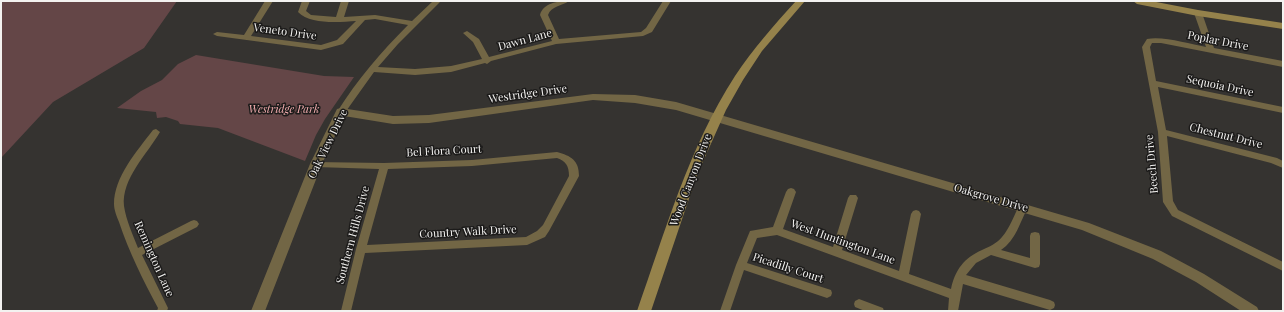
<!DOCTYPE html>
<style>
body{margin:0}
#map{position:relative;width:1284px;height:312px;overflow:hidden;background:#353330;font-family:"Playfair Display",serif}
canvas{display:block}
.frame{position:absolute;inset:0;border:2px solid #f3f2f0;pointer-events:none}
</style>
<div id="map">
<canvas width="1284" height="312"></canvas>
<div class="frame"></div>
</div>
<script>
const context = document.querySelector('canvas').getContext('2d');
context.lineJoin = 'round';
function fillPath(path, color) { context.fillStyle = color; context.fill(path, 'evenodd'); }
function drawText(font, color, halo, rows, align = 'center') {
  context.font = font + ' "Playfair Display",serif'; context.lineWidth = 3; context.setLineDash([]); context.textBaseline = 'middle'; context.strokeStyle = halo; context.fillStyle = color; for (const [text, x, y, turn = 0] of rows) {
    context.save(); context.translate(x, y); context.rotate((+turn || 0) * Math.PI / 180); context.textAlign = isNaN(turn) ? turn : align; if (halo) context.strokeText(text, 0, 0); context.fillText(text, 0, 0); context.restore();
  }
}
const green = new Path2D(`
 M1 1H177L144 48 53 102 1 158Z
 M196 55 324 76 354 77 325 119 316 135 305 161 218 128 180 124 178 121 166 117 157 118 156 112 117 108 141 91 162 80 178 64Z`);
const minor = new Path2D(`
 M265 1H273L251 36 321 45 337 40 356 21C340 22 310 25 298 12L302 1H310L306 11 311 15 336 17 341 1H349L344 17 375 15 412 21 433 1H441L398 44 378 67 415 69 451 66 482 59 473 42 463 33 467 31 479 39 489 57 552 41 540 15C543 3 558 1 569 1 562 6 551 6 548 15L559 39 641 32 646 28 663 1H671L652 32 643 36 556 44 491 61 487 64 485 63 451 72 415 75 374 72 344 114 341 115 337 112C357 80 382 51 408 25L375 19 365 20 343 44 321 50 217 36 213 34 217 32 244 35Z
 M1195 11H1198L1202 13 1214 48 1283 61V67L1161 43H1152L1150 47 1156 81 1283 107V113L1158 87 1166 130 1277 158 1283 161V168L1271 163 1167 136 1173 201 1178 210 1283 262V271L1172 216 1163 202 1158 132 1142 47 1147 39C1164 36 1189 44 1206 47L1194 13Z
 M156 129 160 132C148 153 121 179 124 206 126 220 133 235 138 248L191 221 194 220 197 221 199 224 197 227 142 255 168 308 167 311H157L158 308C143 280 129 252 119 222 117 217 114 210 114 204 114 177 137 151 153 130Z
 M557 152C571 156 579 160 579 176L549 231 545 237 527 245 365 253 351 311H341L356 249 379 169 316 167 313 166 311 164 313 162 384 163 472 160ZM557 158C566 161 569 166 569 176L543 225 537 231 526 237 367 245 388 169 472 166Z
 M791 188 794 189 796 192 783 229 833 247 848 198 850 195H856L858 198 842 250 899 271 911 214 913 211 916 210 919 211 921 214 909 274 951 289C955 270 964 258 982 250 989 247 997 243 1002 237 1010 228 1014 215 1020 204H1026L1028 207C1020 222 1016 240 1001 250L1030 258V236L1031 233 1035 232 1039 233 1040 236V264L1039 267 1035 268 991 255 976 263 966 275 1050 300 1054 302 1055 305 1054 308 1050 310 963 284 958 311H948L949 298 777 235 757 238 747 263 831 290 832 293 831 296 827 298 744 270 730 311H720L736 265 750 231 773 227 786 192 788 189Z
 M859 299 883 308 884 311H865L855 307 854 304 855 301Z`);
const tertiary = new Path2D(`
 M593 94 635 95 676 102 1089 223 1161 251 1204 274 1257 307 1259 311H1241L1196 282 1153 259 1082 230 676 110 635 103 593 100 429 123 393 124 344 116 322 164 265 311H251L310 164 337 109 341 108 393 116 429 115Z`);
const secondary = new Path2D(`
 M796 1H805L762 51 743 80 726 110 697 175 651 311H637C665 232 689 147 735 76 753 49 774 25 796 1Z
 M1133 1H1151L1198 10 1283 23V29L1198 16 1137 4Z`);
const streetNames = [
 ["Veneto Drive",285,32,8],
 ["Dawn Lane",525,40,-15],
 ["Poplar Drive",1218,41,11],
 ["Sequoia Drive",1220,86,12],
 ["Westridge Drive",528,94,-8],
 ["Chestnut Drive",1226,136,14],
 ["Oak View Drive",328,144,-64],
 ["Bel Flora Court",444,151,-3],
 ["Beech Drive",1152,164,-95],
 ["Wood Canyon Drive",691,180,-69],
 ["Oakgrove Drive",991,198,16],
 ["Country Walk Drive",468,232,-3],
 ["Southern Hills Drive",353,235,-75],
 ["West Huntington Lane",843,242,20],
 ["Remington Lane",154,259,66],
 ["Picadilly Court",788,268,18]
];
const parkNames = [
 ["Westridge Park",284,110]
];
fillPath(green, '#644647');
fillPath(minor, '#726645');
fillPath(tertiary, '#726645');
fillPath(secondary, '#95824b');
drawText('11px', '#f3f2f0', '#1c1b1a', streetNames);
drawText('italic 11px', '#f4aeb0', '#1c1b1a', parkNames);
</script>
